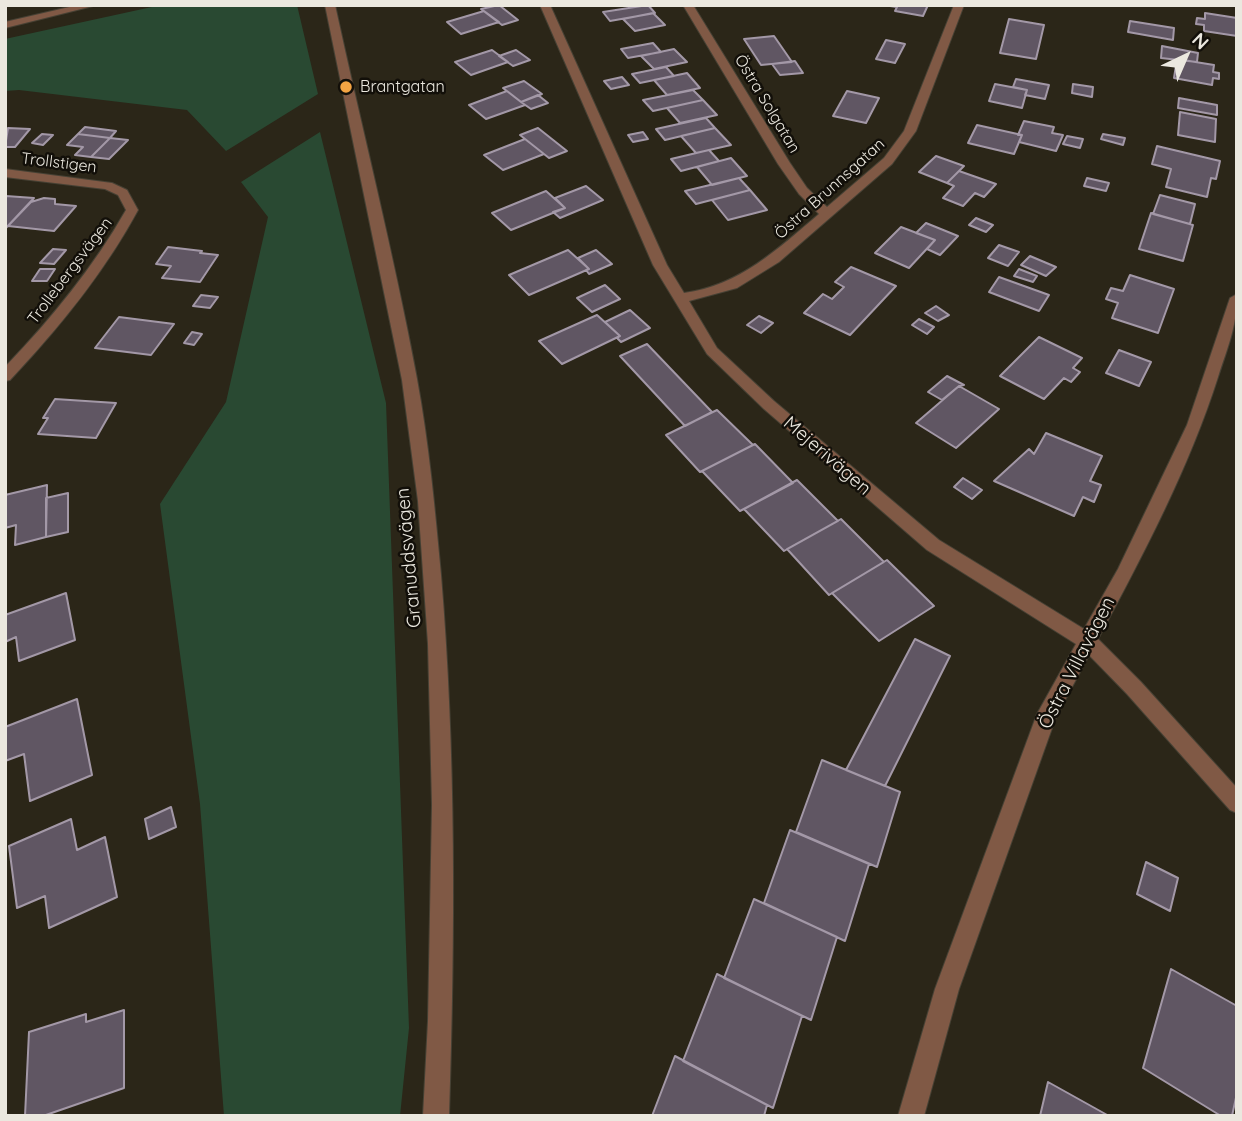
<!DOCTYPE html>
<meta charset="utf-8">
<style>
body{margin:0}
#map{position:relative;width:1242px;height:1121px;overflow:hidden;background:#2b2618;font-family:Quicksand,sans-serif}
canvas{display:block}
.frame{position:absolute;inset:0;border:7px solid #ebe8df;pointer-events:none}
.north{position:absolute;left:1151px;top:21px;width:70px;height:70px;-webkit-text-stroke:5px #120f09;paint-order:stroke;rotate:44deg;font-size:19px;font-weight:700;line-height:28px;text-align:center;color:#ebe8df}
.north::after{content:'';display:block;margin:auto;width:24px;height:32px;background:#ebe8df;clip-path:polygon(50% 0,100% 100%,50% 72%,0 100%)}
</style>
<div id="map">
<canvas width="1242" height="1121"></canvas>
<div class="frame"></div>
<div class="north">N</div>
</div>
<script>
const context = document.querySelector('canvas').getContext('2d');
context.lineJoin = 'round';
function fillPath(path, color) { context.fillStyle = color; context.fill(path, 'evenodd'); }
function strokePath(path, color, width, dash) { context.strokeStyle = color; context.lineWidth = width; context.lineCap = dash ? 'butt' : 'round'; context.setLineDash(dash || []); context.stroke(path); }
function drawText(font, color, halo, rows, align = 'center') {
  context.font = font + ' Quicksand,sans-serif'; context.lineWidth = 5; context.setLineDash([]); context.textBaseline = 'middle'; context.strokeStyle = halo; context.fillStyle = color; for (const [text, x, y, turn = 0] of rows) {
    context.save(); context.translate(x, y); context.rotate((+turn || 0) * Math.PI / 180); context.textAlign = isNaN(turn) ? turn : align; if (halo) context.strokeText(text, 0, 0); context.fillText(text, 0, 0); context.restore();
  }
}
const green = new Path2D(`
 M161 5H297L318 94 226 151 187 110 19 90 5 91V39Z
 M320 132 386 403 409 1028 400 1116H224L200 804 160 504 226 402 268 217 241 182Z`);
const building = new Path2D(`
 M499 5 518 20 502 25 481 9Z
 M648 5 655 13 610 21 603 12Z
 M928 5 923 16 895 11 897 7 890 6Z
 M484 11 499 22 461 34 447 22Z
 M653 13 665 25 635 31 623 19Z
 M1205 13 1237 18V36L1204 31V25L1196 24 1197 18 1205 19Z
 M1009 19 1044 25 1036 59 1000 53Z
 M1130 21 1174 28 1173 40 1128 32Z
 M774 36 792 62 761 65 744 39Z
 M886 40 905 44 895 63 876 59Z
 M653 43 661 52 628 58 621 49Z
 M1162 46 1198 53 1197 62 1161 58Z
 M674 49 687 62 654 69 641 56Z
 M492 50 508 62 471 75 455 62Z
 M516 50 530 60 513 66 499 56Z
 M1177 59 1214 65 1213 72 1219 73V79L1213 78 1212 85 1174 78Z
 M795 61 803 73 780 75 772 64Z
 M666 67 674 76 640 83 632 74Z
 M687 73 700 88 667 95 654 80Z
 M622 77 629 85 611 89 604 81Z
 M1016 79 1049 85 1045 99 1025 95 1027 90 1013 87Z
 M524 81 542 94 521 102 503 88Z
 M995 84 1027 90 1022 108 989 101Z
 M1073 84 1093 87 1092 97 1072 93Z
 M693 90 703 100 653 111 643 100Z
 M507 91 525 105 486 119 469 105Z
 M847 91 879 98 866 123 833 116Z
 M538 95 548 103 531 109 521 102Z
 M1179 98 1217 105V115L1178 108Z
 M703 100 717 115 680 123 667 108Z
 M1180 112 1216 119 1215 142 1178 135Z
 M706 118 715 128 665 140 656 129Z
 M1024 121 1054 127 1052 133 1063 135 1056 151 1019 142 1022 135H1018Z
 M977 125 1022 135 1014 154 968 143Z
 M85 127 116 131 110 138 78 134Z
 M8 128 30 129 15 147H5Z
 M538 128 567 151 549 158 520 135Z
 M715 128 731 145 696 153 681 136Z
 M643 132 648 139 633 142 628 135Z
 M42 134 53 135 43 145 32 143Z
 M78 134 110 138 91 157 75 155 83 147 67 145Z
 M1103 134 1125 138 1123 145 1101 139Z
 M1067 136 1083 139 1080 148 1063 144Z
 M110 138 128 140 109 159 91 157Z
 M525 139 544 154 503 170 484 155Z
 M1157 146 1220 161 1216 179 1211 178 1207 197 1166 187 1171 169 1152 164Z
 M709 150 719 161 681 171 671 159Z
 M936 156 964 166 947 183 919 172Z
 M731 158 747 176 712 185 697 167Z
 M959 171 996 184 984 197 975 193 963 206 943 198 954 186 947 183Z
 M739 178 750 190 696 204 685 191Z
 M1087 178 1109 183 1106 191 1084 186Z
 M586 186 603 200 560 218 553 212 565 208 555 198Z
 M750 190 767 210 728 220 712 200Z
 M546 191 565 208 511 230 492 213Z
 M1160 195 1195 204 1190 224 1153 214Z
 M6 196 34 198 5 229V197Z
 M44 198 55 199V204L76 206 54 231 8 226 31 202Z
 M1151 213 1193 225 1183 261 1139 249Z
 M976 218 993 225 986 232 969 225Z
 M926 223 958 236 940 255 927 249 935 240 916 233Z
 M901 227 935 240 909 268 875 253Z
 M999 245 1019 252 1008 266 988 258Z
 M168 247 202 251 200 253 218 255 200 282 162 278 171 266 156 264Z
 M53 249 66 250 54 264 40 263Z
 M568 250 589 269 529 295 509 275Z
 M596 250 612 264 589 274 586 270 589 269 578 258Z
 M1030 256 1056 267 1046 276 1021 265Z
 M851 267 896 286 850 335 804 313 823 294 832 299 844 287 835 282Z
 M40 269H55L47 281H32Z
 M1019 269 1037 276 1033 282 1014 276Z
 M1130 275 1174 289 1158 333 1112 318 1118 303 1106 299 1111 288 1123 291Z
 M999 277 1049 295 1039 311 989 292Z
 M605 285 620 299 592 312 577 298Z
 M201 295 218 297 210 308 193 306Z
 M936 306 949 315 938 321 925 313Z
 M630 310 650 328 621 342 617 338 620 336 605 322Z
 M597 315 620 336 562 364 539 341Z
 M759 316 773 323 761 333 747 325Z
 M119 317 174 324 151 355 95 348Z
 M919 319 934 327 927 334 912 325Z
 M192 332 202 334 194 345 184 343Z
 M1039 337 1082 358 1073 368 1080 372 1071 382 1064 378 1044 399 1000 376Z
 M647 344 712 412 685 426 620 356Z
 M1119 350 1151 362 1139 386 1106 373Z
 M947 376 964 385 959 386 942 400 928 392Z
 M959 386 999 409 956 448 916 423Z
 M55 399 116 403 96 438 38 434 48 418H43Z
 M717 410 753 445 700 472 666 435Z
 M1046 433 1102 456 1090 481 1101 485 1094 502 1083 497 1074 516 994 481 1029 449 1034 454Z
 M755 444 793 483 740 511 702 471Z
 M963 478 982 490 972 499 954 487Z
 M797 480 838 521 784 551 744 509Z
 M47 485 46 537 15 545 16 525 5 528V495Z
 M68 493V532L46 537V498Z
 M841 519 884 562 829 595 787 549Z
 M887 560 934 606 879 641 832 593Z
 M66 593 75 640 19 661 16 637 5 642V615Z
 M915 639 950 656 885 786 846 770Z
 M77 699 92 775 30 801 24 754 5 761V727Z
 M822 760 900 792 877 867 796 832Z
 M171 807 176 827 149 839 145 819Z
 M71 819 77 850 105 837 117 897 49 928 45 896 17 908 9 846Z
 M790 830 869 864 845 941 764 903Z
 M1146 862 1178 878 1170 911 1137 894Z
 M754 899 837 937 811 1020 724 978Z
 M1171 969 1237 1006V1093L1232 1116H1221L1143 1068Z
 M717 974 802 1016 773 1108 683 1061Z
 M124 1010V1088L43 1116H25L29 1032 86 1014V1022Z
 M675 1056 767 1105 764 1116H652Z
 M1048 1082 1109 1116H1040Z`);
const minor = new Path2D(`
 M78 5H97L5 28V22Z
 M325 5H335C362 130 394 254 417 379 429 444 435 510 441 575 456 755 455 936 449 1116H423L428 1021 432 805 428 644 418 501 402 380Z
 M540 5H550L667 265 684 293C739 286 779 248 819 214L799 194 778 164 683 5H693L790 163 807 188 827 207 884 158 904 131 954 5H964L916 131 892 164 779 262 737 288 689 301 717 348 774 401 939 540 1084 629 1118 569 1187 425 1230 298 1237 294C1237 326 1228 346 1218 377 1189 468 1143 555 1098 639L1141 682 1237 788V813L1230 810 1127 694 1089 655 1056 717 959 989 924 1116H898L935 989 1037 714 1076 644 927 550 764 409 707 354 653 265Z
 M5 169 112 183 127 190 138 210C104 273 59 328 10 380L5 381V367C51 319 93 268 126 210L118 195 105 189 5 177Z`);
const markers = [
 [346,87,7,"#f3a443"]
];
const farPoinames = [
 ["Brantgatan",360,87]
];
const farStreetnames = [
 ["Östra Solgatan",767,104,59],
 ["Trollstigen",59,163,7],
 ["Östra Brunnsgatan",830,189,-42],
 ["Trollebergsvägen",70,271,-53]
];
const streetNames = [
 ["Mejerivägen",827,456,41],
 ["Granuddsvägen",409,558,-95],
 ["Östra Villavägen",1077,663,-63]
];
fillPath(green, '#294932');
fillPath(building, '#605663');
strokePath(building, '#a398a7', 2);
strokePath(minor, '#464134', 2);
fillPath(minor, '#805945');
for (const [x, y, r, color] of markers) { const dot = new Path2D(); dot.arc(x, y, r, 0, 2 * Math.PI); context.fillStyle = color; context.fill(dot); strokePath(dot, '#120f09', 2.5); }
drawText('16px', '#ebe8df', '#120f09', farPoinames, 'left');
drawText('16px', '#ebe8df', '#120f09', farStreetnames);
drawText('19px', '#ebe8df', '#120f09', streetNames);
</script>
